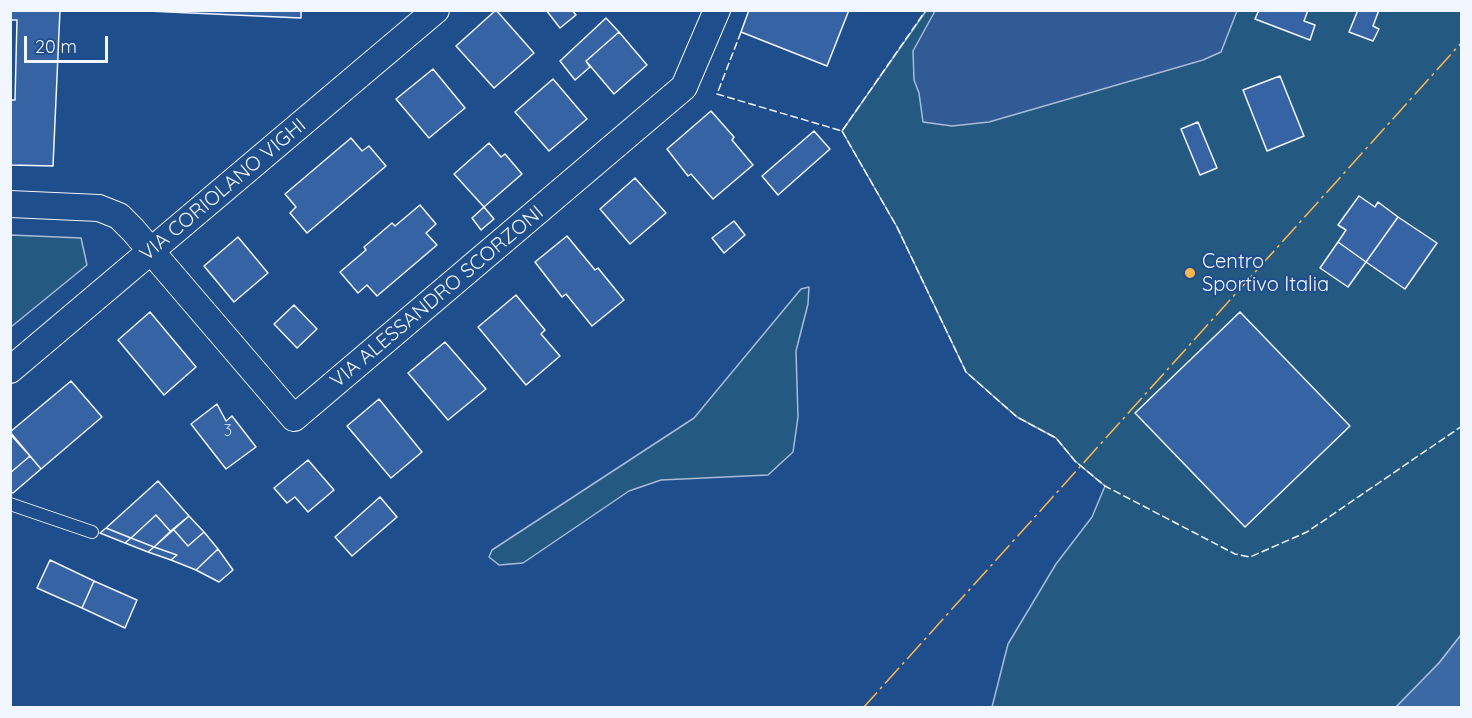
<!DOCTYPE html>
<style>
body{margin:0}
#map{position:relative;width:1472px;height:718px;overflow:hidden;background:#1f4e8c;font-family:Quicksand,sans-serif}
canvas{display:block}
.frame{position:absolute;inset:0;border:12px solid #f2f6ff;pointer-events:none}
.scale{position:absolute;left:24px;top:36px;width:84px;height:27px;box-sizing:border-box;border:3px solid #f2f6ff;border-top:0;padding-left:8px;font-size:18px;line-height:21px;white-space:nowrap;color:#f2f6ff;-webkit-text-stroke:4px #1f4e8c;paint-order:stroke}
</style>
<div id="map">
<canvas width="1472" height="718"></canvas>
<div class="frame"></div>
<div class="scale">20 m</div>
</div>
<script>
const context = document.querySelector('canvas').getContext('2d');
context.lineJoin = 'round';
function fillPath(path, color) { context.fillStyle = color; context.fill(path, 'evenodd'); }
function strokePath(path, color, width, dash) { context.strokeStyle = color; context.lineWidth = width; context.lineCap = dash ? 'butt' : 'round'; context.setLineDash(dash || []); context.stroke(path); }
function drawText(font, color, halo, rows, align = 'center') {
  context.font = font + ' Quicksand,sans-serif'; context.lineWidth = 4.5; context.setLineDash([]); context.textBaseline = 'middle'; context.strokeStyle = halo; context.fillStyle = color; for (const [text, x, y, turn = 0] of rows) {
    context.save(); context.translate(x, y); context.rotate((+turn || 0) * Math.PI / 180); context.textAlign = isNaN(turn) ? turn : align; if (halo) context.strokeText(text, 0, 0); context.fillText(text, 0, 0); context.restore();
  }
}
const green = new Path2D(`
 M926 11H1461V635L1439 663 1396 707H992L1008 644 1056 564 1092 517 1105 486 1075 461 1056 438 1017 417 966 372 897 227 842 131Z
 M11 235 81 238 87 265 11 327Z
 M809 287 808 304 796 351 798 417 793 452 768 475 661 480 629 491 523 563 499 565 489 557 492 550 694 418 801 289Z`);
const parking = new Path2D(`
 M935 11V10L1237 11 1221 52 1203 60 989 122 952 126 923 122 919 93 914 80 913 51Z`);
const water = new Path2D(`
 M1461 635V707H1396L1439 663Z`);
const building = new Path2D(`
 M10 10H60L53 166 10 165V100H15L17 20H10Z
 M128 10H169V12Z
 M169 10H301V18L169 12Z
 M496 10 534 53 494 88 456 46Z
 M546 10H572L576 15 560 28Z
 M749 10H849L827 66 741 32Z
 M1259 10H1308L1304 21 1315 25 1310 40 1255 19Z
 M1358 10H1379L1373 26 1379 29 1373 41 1349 32Z
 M606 18 619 32 586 61 590 67 575 80 560 61Z
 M619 32 647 65 614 94 586 61Z
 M433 69 465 108 429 138 396 99Z
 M1280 76 1304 136 1267 151 1243 90Z
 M553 79 587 119 549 151 515 112Z
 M711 111 734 137 732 140 753 165 713 199 691 174 688 176 667 149Z
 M1198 122 1217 168 1200 175 1181 129Z
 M814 131 830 149 778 195 762 176Z
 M351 138 362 151 369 146 386 166 307 233 290 213 296 207 285 194Z
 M489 143 501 157 505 154 522 174 484 207 454 174Z
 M635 178 666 213 630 244 600 209Z
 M1359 196 1375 207 1378 202 1398 217 1366 262 1338 242 1346 230 1338 225Z
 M420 205 436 224 426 233 437 245 377 296 367 285 358 293 340 272 366 250 364 247 392 223 395 226Z
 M484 207 494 219 481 230 472 218Z
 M1398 217 1437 243 1405 289 1366 262Z
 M734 221 745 235 724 253 712 238Z
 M567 236 595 270 598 268 624 300 592 326 566 294 562 297 535 262Z
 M238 237 268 273 234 302 204 266Z
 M1338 242 1366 262 1348 287 1320 268Z
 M516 295 545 330 541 334 560 356 526 385 478 327Z
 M294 305 317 329 297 348 274 324Z
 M150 312 196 367 164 395 118 340Z
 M1240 312 1350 426 1245 527 1135 413Z
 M445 342 486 389 448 420 408 373Z
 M71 381 102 417 41 469 10 432Z
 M379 399 422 452 391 478 347 426Z
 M217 404 226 421 232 416 256 447 226 469 191 424Z
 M10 434 30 456 10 473Z
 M30 456 41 469 13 493 10 491V473Z
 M308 460 334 490 308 512 295 497 287 503 274 488Z
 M158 481 189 516 171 532 156 515 131 538 106 528Z
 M380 497 397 517 352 556 335 537Z
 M156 515 171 532 154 547 131 538Z
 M189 516 204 532 188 546 173 529Z
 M106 528 131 538 125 543 100 533Z
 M173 529 188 546 204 532 218 549 196 570 171 560 177 555 154 547Z
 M131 538 154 547 148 552 125 543Z
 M154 547 177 555 171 560 148 552Z
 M218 549 233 570 219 582 196 570Z
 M50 560 94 581 82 608 37 588Z
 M94 581 137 600 125 628 82 608Z`);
const lane = new Path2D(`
 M10 504 92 532`);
const street = new Path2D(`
 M10 204 99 208 119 216 133 230 294 418 684 87 717 10
 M10 370 436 10`);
const fence = new Path2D(`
 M741 32 717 94 842 131 926 10
 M842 131 897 227 966 372 1017 417 1056 438 1075 461 1105 486 1235 554 1250 557 1307 532 1462 426`);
const power = new Path2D(`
 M863 708 1462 42`);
const markers = [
 [1190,273,6,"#ffb74d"]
];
const numberNames = [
 ["3",228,431]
];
const streetNames = [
 ["VIA CORIOLANO VIGHI",223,190,-40],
 ["VIA ALESSANDRO SCORZONI",437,297,-40]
];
const poiNames = [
 ["Centro",1202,262],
 ["Sportivo Italia",1202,285]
];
fillPath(green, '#245a82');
strokePath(green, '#a8bbd7', 1.5);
fillPath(parking, '#305b95');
strokePath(parking, '#a8bbd7', 1.5);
fillPath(water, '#3b69a3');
strokePath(water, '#a8bbd7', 1.5);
fillPath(building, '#3563a3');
strokePath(building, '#f2f6ff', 1.5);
strokePath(lane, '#f2f6ff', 14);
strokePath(street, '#f2f6ff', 28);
strokePath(lane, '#1f4e8c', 12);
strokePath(street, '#1f4e8c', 26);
strokePath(fence, '#f2f6ff', 1.5, [8, 3]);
strokePath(power, '#ffb74d', 1.5, [21, 4.5, 3, 4.5]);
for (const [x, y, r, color] of markers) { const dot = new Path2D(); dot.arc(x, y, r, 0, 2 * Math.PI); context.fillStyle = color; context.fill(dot); strokePath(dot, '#1f4e8c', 2); }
drawText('16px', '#c3d1e8', null, numberNames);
drawText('20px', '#f2f6ff', '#1f4e8c', streetNames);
drawText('20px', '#f2f6ff', '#1f4e8c', poiNames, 'left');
</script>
